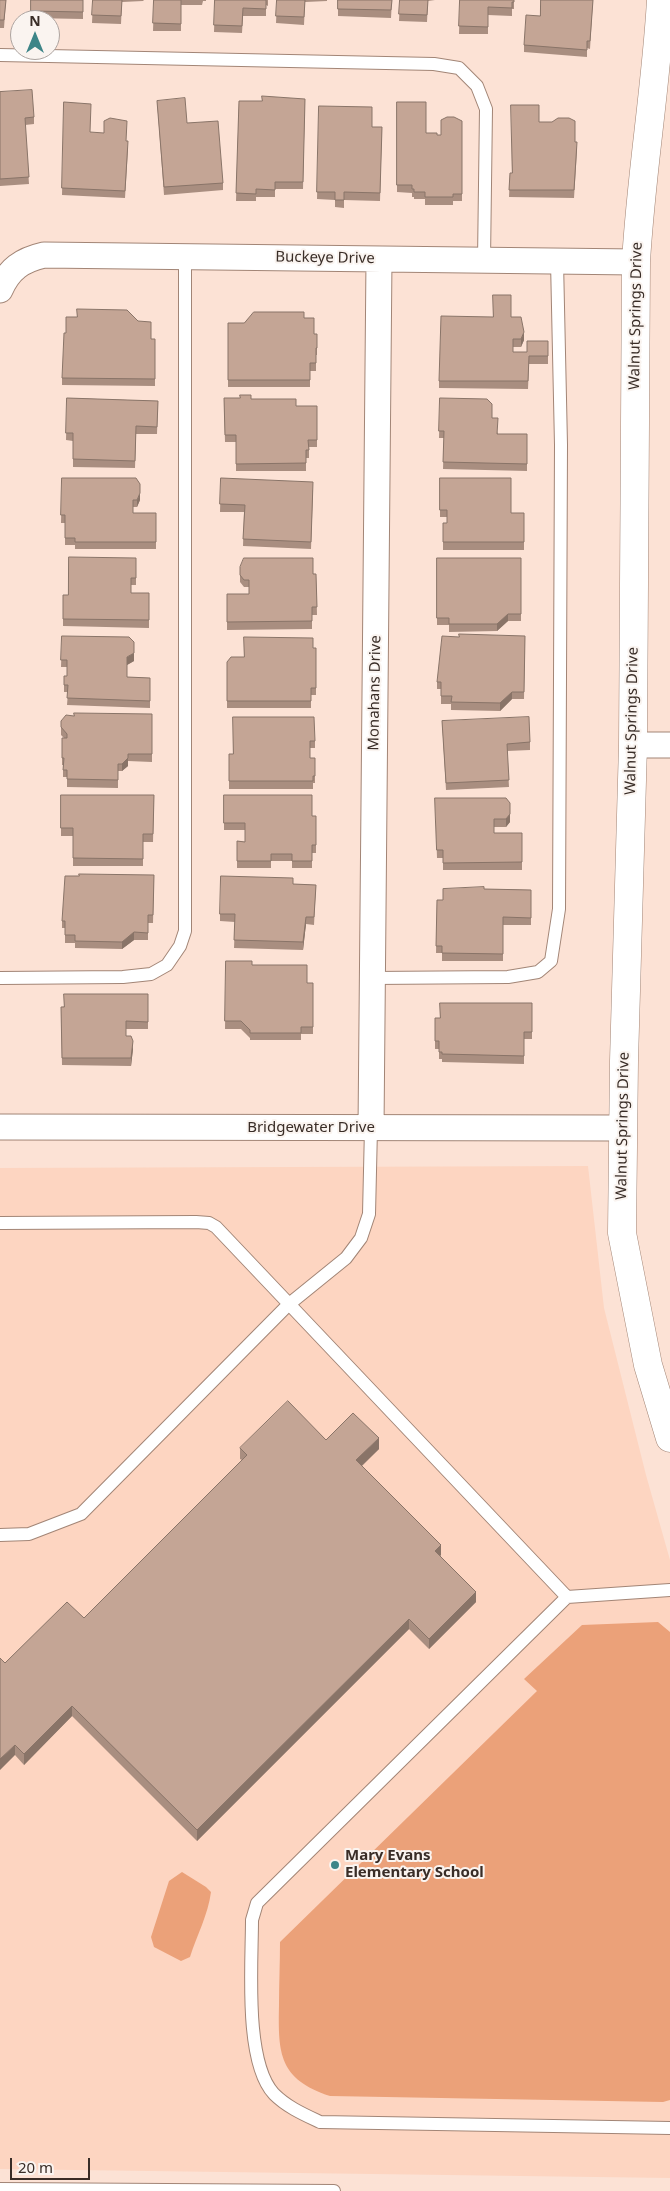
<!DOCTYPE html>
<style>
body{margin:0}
#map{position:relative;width:670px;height:2191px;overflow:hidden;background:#fce2d5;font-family:"Noto Sans",sans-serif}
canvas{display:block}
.north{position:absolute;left:10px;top:10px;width:50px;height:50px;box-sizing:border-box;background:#faf4f0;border:1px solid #ada4a0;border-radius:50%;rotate:0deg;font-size:14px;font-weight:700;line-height:20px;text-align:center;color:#392d27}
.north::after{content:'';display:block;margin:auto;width:18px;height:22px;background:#3d8588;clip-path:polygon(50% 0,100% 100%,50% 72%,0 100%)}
.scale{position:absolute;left:10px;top:2158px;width:80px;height:22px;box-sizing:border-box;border:2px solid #392d27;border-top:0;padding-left:6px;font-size:15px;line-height:18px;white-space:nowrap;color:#392d27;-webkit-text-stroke:4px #faf4f0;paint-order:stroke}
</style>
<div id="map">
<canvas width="670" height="2191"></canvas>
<div class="north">N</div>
<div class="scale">20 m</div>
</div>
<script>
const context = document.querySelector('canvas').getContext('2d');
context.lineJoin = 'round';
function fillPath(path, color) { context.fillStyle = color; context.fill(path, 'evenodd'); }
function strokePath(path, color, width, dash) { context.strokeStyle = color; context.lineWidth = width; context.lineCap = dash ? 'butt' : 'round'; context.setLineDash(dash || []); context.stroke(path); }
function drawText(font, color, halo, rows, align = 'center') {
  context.font = font + ' "Noto Sans",sans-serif'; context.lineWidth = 4; context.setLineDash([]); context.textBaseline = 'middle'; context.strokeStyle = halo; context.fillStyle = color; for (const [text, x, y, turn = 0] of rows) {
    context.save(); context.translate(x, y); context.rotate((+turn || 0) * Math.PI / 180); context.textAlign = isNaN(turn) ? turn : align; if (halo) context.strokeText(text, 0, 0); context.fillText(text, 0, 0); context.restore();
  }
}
const built = new Path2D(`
 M588 1166 604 1308 646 1475 670 1560V2178L0 2169V1168Z`);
const green = new Path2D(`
 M658 1622 670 1632V2100L663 2102 330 2096C279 2079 278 2054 279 2005 279 1984 280 1963 280 1942L537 1691 524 1679 582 1625Z
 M182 1872 206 1887 211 1892C208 1915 197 1935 190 1957L181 1961 154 1947 151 1937 169 1881Z`);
const service = new Path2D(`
 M0 55 434 64 459 68 477 86 486 109 484 260
 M0 978 123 977 151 974 167 965 180 946 185 931V257
 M372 978 508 977 538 972 551 961 559 909 561 445 557 261
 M0 1223 196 1222 209 1223 216 1227 567 1597 257 1903 252 1920C252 1964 244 2062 274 2094 287 2107 303 2114 320 2122L670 2128
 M0 1535 29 1534 81 1514 288 1305 346 1258 361 1238 369 1214 371 1128
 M567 1597 670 1590
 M0 2189 334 2191`);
const minor = new Path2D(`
 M0 290C9 269 22 260 44 255L636 262
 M633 745H670
 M0 1127 623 1128
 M371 1128 379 259`);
const tertiary = new Path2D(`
 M661 0C656 88 641 174 636 262L633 745 624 1061 622 1233 648 1365 670 1438`);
const wall = new Path2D(`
 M0 0H6L4 28H0Z
 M31 0H83V19L31 18Z
 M93 0H144L143 1 122 2 121 24 92 23Z
 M154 0H206V1H203L202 5H181V31H153Z
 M215 0H268V6L266 5V16H243L242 33 214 32Z
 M277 0H327V1L305 2 304 25 276 23Z
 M338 0H392L391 18 338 16Z
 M400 0H435L428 1 427 22 399 21Z
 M460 0H514V9H512V16L488 15V34H459Z
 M593 0 590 49 587 48V57L524 52V45L540 16Z
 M0 92 34 117V124L25 125 29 184 0 186Z
 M305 99 303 189H275V197H256V201H236L239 101H262Z
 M157 101 187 123 223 183V190L164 195Z
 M64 102 90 132 128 148 125 198 62 195Z
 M397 102 426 133 437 135H441L462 121V201H453V205H425V199H414V197H412V193L397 192Z
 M319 106 372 127H382L380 201 344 200V208L335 207V200L317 199Z
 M539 122 575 142 577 150 574 198 509 197 510 173H512Z
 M511 317 524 340 521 347H513V352H527L548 341V364H529L528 389 439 388V381Z
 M304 318 314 334H317V355H316V371H310V387H228V323H244Z
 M151 339H155V386L62 385V378Z
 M67 398 158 401 157 434H136L135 468 73 467V441L66 440Z
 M224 398 251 399 296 406H317V447H309V458H306V471H236V442H225Z
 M440 398 492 418 498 434H527V471L443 469 444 438H439Z
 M62 478 140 500 137 507H133V513H156V549H75V545H65V523H61Z
 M221 478 313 490 311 549 243 546 244 512H220Z
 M440 478 511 513H524V550H443V523H447V517H440Z
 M136 558V585H131V593H149V628L63 626V595H68Z
 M437 558H521V621H508L497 631 449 632V625H437Z
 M240 567 316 574 317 615H312V629L227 630V594H249V587H244L240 582Z
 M62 636 134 661 127 665V677L150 678V708L67 705 68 692H64V676H67V667H61Z
 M525 636 524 699H512L500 711 451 710V704H441V689H437V682L459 637Z
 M313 648H316V695H311V708H227V662L244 657Z
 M152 714V762L128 761V766L122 771H118V788L67 787V777H63V765H62V738H64L61 735V721L74 716Z
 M233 717 315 741V748H310V758H315V783H313V789H229V754H233Z
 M442 721 530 742V750L507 751 509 787 446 790Z
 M61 795H154L153 842H143V866H73V836H61Z
 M224 795 312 816H316V853H312V868H292V861H271V868H237V841L245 842V830H224Z
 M435 798H506L510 822 506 827H494V833H522V870H443V858H437Z
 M154 875 153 923H148V940H134L122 949 75 948V943H65V928H62V921L79 876Z
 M293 884 316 885 314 925 306 924 303 950 234 948 235 922 220 921V914Z
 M484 889 531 890V925H503V961H442V953H436L437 900H443Z
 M226 961 252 965 307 983H313V1034H301V1040H250V1038L241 1029H225Z
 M148 994V1029H126V1036L133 1049 131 1066 62 1065 61 1007Z
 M532 1003V1039H524V1064L442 1062V1059H439V1049H435V1018H440Z
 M326 1440 379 1449 362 1466 441 1555 440 1556 476 1602 429 1649 409 1629 197 1841 72 1716 24 1765 15 1755 5 1663 84 1618 242 1460 240 1459V1448Z`);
const shadedWall = new Path2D(`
 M524 332V340L521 347V339Z
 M140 493V500L137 507V500Z
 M508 614V621L497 631V624Z
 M134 653V661L127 665V657Z
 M512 692V699L500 711V703Z
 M128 758V766L122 771V764Z
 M510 814V822L506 827V819Z
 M306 917V924L303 950V942Z
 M134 932V940L122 949V942Z
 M133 1041V1049L131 1066V1058Z
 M379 1438V1449L356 1471V1460Z
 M441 1545V1555L435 1561V1551Z
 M476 1592V1602L429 1649V1639Z
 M409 1619V1629L197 1841V1830Z
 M72 1706V1716L24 1765V1754Z
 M15 1745V1755L0 1770V1759Z`);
const building = new Path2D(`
 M0 0H6L4 20H0Z
 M31 0H83V12L31 11Z
 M93 0H122L121 16 92 15Z
 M154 0H181V24L153 23Z
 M215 0H266V9L243 8 242 26 214 25Z
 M277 0H305L304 17 276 16Z
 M338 0H392L391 10 338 9Z
 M400 0H428L427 15 399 14Z
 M460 0H514V2H512V8L488 7V27L459 26Z
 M541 0H593L590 41H587V50L524 45 526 15 540 16Z
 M32 90 34 117 25 118 29 177 0 179V92Z
 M262 96 305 99 303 182H275V190L256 189V194L236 193 239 101H262Z
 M185 98 187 123 218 121 223 183 164 187 157 101Z
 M64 102 91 104 90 132 104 133V121L110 118 127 121 126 141H128L125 191 62 188Z
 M397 102H426V133H437V135H441V120L447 117H454L462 121V194H453V197H425V192H414V189H412V185H397Z
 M511 105H539V122H552L558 118H569L575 121V142H577L574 190H509L510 173H512Z
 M319 106 372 107V127H382L380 193 344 192V200H335V192H317Z
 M493 295H511V317H521L524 332 521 339H513V352H527V341H548V356H529L528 381H439L441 316 493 317Z
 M77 309 127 310 138 321 151 322V339H155V379L62 378 64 333H66V317H77Z
 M254 312H304V318H314V334H317V348H316V363H310V380H228V323H244Z
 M240 395H251V399H296V406H317V440H308L309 450H306V463L236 464V435H225L224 398H240Z
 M67 398 158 401 157 427 136 426 135 461 73 459V433H66Z
 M440 398 487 399 492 404V418H498L497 434H527V464L443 462 444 431H439Z
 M62 478H136L140 484V493L137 500H133V513H156V542H75V538H65V515H61Z
 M221 478 313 482 311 542 243 539 245 505 220 504Z
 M440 478H511V513H524V542H443V523H447V510H440Z
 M69 557 136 558V578H131V593H149V620L63 619V595H68Z
 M244 558H313V574H316L317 607H312V621L227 622V594H249V580H244L240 575V567Z
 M437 558H521V614H508L497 624H449V618H437Z
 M459 634 525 636 524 692H512L500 703 451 702 452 696H441V682H437L442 636 459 637Z
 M62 636 129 637 134 642V653L127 657V677L150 678V701L67 698 68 685H64V676H67V660H61Z
 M244 637 313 638V648H316V688H311V701H227V662L231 657H244Z
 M74 713 152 714V754H128V758L122 764H118V780L67 779V770H63L64 758H62V738H67V734L61 727V721L66 715 74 716Z
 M233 717H314L315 741H310V758H315V776H313V781H229V754H233Z
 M529 717 530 742 507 744 509 780 446 783 442 721Z
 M61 795H154L153 834H143V859L73 858V828H61Z
 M224 795H312V816H316V845H312V861H292V854H271V861H237V841L245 842V823H224Z
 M435 798H506L510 803V814L506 819H494V833H522V862L443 863V850H437Z
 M79 874 154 875 153 915H148V933L134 932 122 942 75 941V935H65V921H62L65 876H79Z
 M221 876 293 878V884L316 885 314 917H306L303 942 234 940 235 914H220Z
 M484 887V889L531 890V918L503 917V954L442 953V946H436L437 900H443V889Z
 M226 961H252V965H307V983H313V1027H301V1033H250V1030L241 1021H225Z
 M64 994H148V1022L126 1021V1036H131L133 1041 131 1058H62L61 1007H64Z
 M440 1003H532V1032H524V1056L442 1054V1052H439V1041H435V1018H440Z
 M288 1401 326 1440 353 1413 379 1438 356 1460 441 1545 435 1551 476 1592 429 1639 409 1619 197 1830 72 1706 24 1754 15 1745 0 1759V1658L5 1663 67 1602 84 1618 247 1455 240 1448Z`);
const markers = [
 [335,1865,5,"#3d8588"]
];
const streetNames = [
 ["Buckeye Drive",325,258,1],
 ["Walnut Springs Drive",636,316,-89],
 ["Monahans Drive",375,693,-89],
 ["Walnut Springs Drive",632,721,-89],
 ["Walnut Springs Drive",623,1126,-89],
 ["Bridgewater Drive",311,1128]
];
const poiNames = [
 ["Mary Evans",345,1856],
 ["Elementary School",345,1873]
];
fillPath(built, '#fdd5c1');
fillPath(green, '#eba179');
strokePath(service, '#a28576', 14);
strokePath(minor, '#a28576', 27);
strokePath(tertiary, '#a28576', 29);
strokePath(service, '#fff', 12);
strokePath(minor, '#fff', 25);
strokePath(tertiary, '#fff', 28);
fillPath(wall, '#a98e80');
fillPath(shadedWall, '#897468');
fillPath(building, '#c4a595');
strokePath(building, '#897468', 1);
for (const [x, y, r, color] of markers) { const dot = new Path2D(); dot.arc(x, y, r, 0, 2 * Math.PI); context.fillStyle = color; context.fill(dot); strokePath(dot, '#faf4f0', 2); }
drawText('15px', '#392d27', '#faf4f0', streetNames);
drawText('bold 15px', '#392d27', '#faf4f0', poiNames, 'left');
</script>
